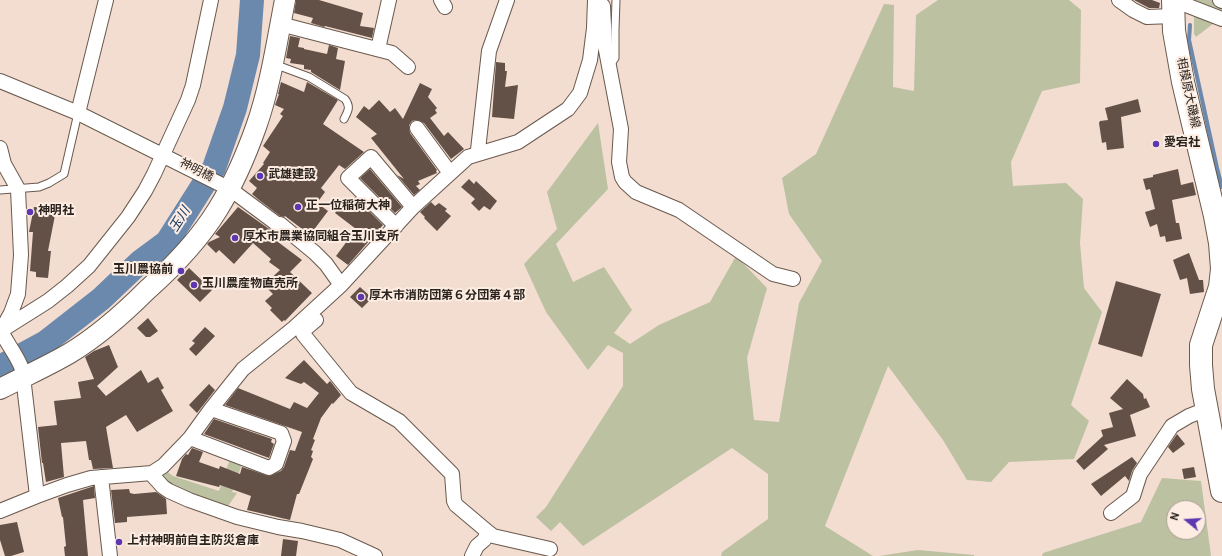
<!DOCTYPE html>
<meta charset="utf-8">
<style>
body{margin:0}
#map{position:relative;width:1222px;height:556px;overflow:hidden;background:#f2ddd0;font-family:Overpass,sans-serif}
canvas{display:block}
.north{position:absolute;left:1166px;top:500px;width:40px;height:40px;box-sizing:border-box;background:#fcece1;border:1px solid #a89b93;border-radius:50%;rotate:288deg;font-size:11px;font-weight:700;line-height:16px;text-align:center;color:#29221d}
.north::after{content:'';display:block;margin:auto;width:14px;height:18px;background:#5c37af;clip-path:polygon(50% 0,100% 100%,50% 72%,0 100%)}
</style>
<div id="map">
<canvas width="1222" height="556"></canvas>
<div class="north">N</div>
</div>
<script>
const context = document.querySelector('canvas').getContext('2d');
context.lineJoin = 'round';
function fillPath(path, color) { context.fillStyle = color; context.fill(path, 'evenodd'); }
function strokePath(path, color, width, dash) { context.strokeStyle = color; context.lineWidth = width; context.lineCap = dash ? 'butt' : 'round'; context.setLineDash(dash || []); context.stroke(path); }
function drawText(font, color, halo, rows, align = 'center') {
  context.font = font + ' Overpass,"Noto Sans JP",sans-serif'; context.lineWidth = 4; context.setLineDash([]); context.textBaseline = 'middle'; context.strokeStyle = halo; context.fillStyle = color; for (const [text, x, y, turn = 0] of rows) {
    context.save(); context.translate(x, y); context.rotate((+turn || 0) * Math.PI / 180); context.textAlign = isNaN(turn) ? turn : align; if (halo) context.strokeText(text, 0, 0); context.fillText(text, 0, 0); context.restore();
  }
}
const green = new Path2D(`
 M938 0H1069L1081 10 1080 83 1042 91 1011 162 1013 186 1066 183 1083 199 1080 243 1084 288 1102 312 1071 405 1089 421 1074 459 1009 462 991 482 967 480 943 440 888 366 825 526 873 556H721L722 552 768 519V474L732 448 583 546 560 522 551 531 536 517 546 507 623 386V353L608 345 588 370 546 312 524 264 557 229 547 192 598 123 608 189 556 244 573 282 604 267 632 310 614 333 630 344 659 325 710 302 736 256 767 288 747 358 754 420 779 422 799 303 822 261 789 214 782 178 816 154 884 4 894 5 893 87 914 91 916 15Z
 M1194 0H1214L1222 7V26L1214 23 1196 37 1194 34Z
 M230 459 242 464 232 492 237 493 226 509 184 495 159 478 166 471 173 476 219 491Z
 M1162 478 1201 481 1211 556H1042L1043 553 1141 522ZM1174 508H1198V532H1174Z
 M918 550 974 555V556H879Z`);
const stream = new Path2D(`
 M1190 25 1189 40 1217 168 1222 187`);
const river = new Path2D(`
 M0 367 46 342 101 299 140 262 167 242 214 168 235 108 248 55 252 0`);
const building = new Path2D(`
 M296 0H319L363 13 360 26 374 28 372 38 325 26 324 27 311 23 313 18 294 13Z
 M1134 0H1152L1160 3 1159 8H1149Z
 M290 36 300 38 298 47 304 48V49L327 54 329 45 338 48 336 59 345 61 340 90 311 72V70L304 69V65L290 63 291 59 286 58Z
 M496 62 505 63V71H507L505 87 518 85 514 119 492 117Z
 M281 82 304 92 307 82 338 100 323 124 364 152 345 169 339 165 321 188 325 192 317 203 328 211 310 235 285 216 284 217 280 216 259 200 252 194 257 188 249 181 264 164 263 163 270 152 263 146 283 116 280 114 284 109 275 105 279 94H278Z
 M420 83 432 89 428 97 437 108 435 110 437 113 430 118 444 136 448 132 464 149 451 159 424 123 416 120 412 121 409 125 410 133 437 170 436 171 437 173 418 181 420 184 416 186 420 190 414 195 397 175 404 179 371 138 377 134 356 117 364 106 369 110 379 100 390 112 395 108 403 119Z
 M1138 99 1141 112 1121 117 1124 148 1107 150 1106 142 1102 143 1099 123 1100 121 1108 120 1105 108Z
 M370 169 402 207 395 213 360 178Z
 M1178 169 1181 185 1193 182 1196 195 1172 200 1176 223H1179L1182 239 1166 242 1165 236 1160 237 1157 224 1150 227 1145 212 1155 209 1150 189 1146 190 1143 179 1153 177V175Z
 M469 179 474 184 476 181 497 201 490 210 484 206 479 211 471 203 475 199 461 187Z
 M355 197 383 225 348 265 336 256 356 229 335 213 346 198 351 202Z
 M431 202 435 206 439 203 447 209 445 211 451 216 437 231 424 218 425 217 420 212Z
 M34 207H42L56 210 48 251H51L48 278 36 277V272L30 271 33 232H29Z
 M238 207 272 231 269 233 271 235 270 236 302 260 290 272 312 293 285 321 284 320 282 322 270 310 272 308 265 301 273 294 264 285 280 270 269 262 271 259 253 243 234 264 219 250 216 253 207 244 209 242 220 237 215 234Z
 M1189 253 1199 280H1203L1204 292 1190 294 1187 278 1180 280 1173 260Z
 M189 268 212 290 200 302 177 280Z
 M1116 281 1161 294 1142 357 1098 344Z
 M360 287 372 298 362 308 350 297Z
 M148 318 158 331 150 337H146L137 328Z
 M205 327 215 336 196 356 189 349 195 343 192 341Z
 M109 345 118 367 97 386 106 396 141 370 148 383 158 377 164 388 161 390 173 411 137 432 126 415 106 427 113 468 93 469 91 460H89L86 441 61 443 64 477 46 482 43 463H42L38 427 57 425 54 401 81 398 78 382 94 379 85 357 94 351Z
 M304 360 327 384 330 381 331 382 341 395 333 404 332 403 321 418 313 439 315 440 311 450 313 451 311 457 313 459 299 494H297L290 520 247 510 251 496 220 485 219 487 176 476 182 459 186 454 188 455 192 448 203 452 199 462 219 469 220 466 240 474 242 467 269 476 281 471 284 467 290 450 295 451 302 432 225 405 238 388 290 409 294 402 307 408 319 393 304 382 301 384 285 378Z
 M1127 379 1143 394 1144 399 1146 398 1150 407 1130 415 1136 436 1104 445 1108 449 1084 470 1076 461 1103 436 1101 430 1113 427 1109 413 1123 409 1110 398Z
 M209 384 215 390 197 413 189 405Z
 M214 419 272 439 271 442 274 444 269 458 204 434Z
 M1177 434 1185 444 1173 453 1168 447Z
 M1132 457 1137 463 1132 471 1129 481 1125 476 1101 496 1091 484Z
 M1194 467 1196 477 1184 479 1182 469Z
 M94 486 95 498 83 500 88 556H65L64 547 66 546 63 517H62L58 498Z
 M129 489 130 493 134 494 156 492 166 499 167 514 127 517V522L115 523 111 490Z
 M17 522 24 552 11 556H5L0 540V525Z
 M283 539 298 541 296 556H281Z`);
const lane = new Path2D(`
 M274 64 309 77 345 99C351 107 348 111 344 119
 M609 64 613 61 615 58V30L616 0
 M0 190 39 187 49 183 64 174 78 113`);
const street = new Path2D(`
 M441 0 445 7
 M1119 0 1133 10 1147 17 1173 16
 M1173 0 1222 19
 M1220 0 1222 1
 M603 6 605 45 621 129 619 162 622 177 625 182 636 192 679 210 773 274 793 279
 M280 24 392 53 408 67
 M378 49 389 0
 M0 81 78 113 230 189 277 224H280L315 253 326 264 341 285 294 328 243 369 211 409 190 438 163 466 152 473 91 478 67 485 37 496 24 385C26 365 9 348 1 331L11 313 18 294 21 255 18 189 4 164 0 148
 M78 113 106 0
 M417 128 450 173
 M479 153 478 150 489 51 507 0
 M396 226 348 178 371 157 413 207
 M341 285 413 207 468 157 518 142 568 109 580 93 590 60 594 28 595 0
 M316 320 303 331V334L351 393 399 421 452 474 454 501 456 505 488 532 484 540 477 546 472 556
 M2 330 48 301 67 286 89 266 128 217 145 191 154 174 188 100 193 85 211 0
 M190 438 269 468 276 464 284 441 281 433 211 409
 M152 473 154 477 163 487 169 491 189 500 237 517 278 527 302 531 340 540 375 556
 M101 477 110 556
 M0 511 37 496
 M1111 513 1133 496 1140 474 1172 426 1189 416 1207 409
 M488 532 493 536 550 549`);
const secondary = new Path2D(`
 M0 389C23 377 48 366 70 353 98 336 124 313 147 290 174 266 199 240 218 209 234 183 246 155 256 127 270 88 277 41 285 0`);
const primary = new Path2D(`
 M1173 0 1174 31 1183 82 1215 216 1220 243 1222 269 1220 287 1201 345V365L1203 389 1222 491`);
const markers = [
 [1156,144,4,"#5c37af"],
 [260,176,4,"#5c37af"],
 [298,207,4,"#5c37af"],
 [30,212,4,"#5c37af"],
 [235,238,4,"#5c37af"],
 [181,271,4,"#5c37af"],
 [194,285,4,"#5c37af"],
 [361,297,4,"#5c37af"],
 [119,542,4,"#5c37af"]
];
const streetNames = [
 ["相模原大磯線",1187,93,78],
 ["神明橋",196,171,27]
];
const poiNames = [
 ["愛宕社",1164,144],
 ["武雄建設",268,176],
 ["正一位稲荷大神",306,207],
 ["神明社",38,212],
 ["厚木市農業協同組合玉川支所",243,238],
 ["玉川農協前",173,271,"right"],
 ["玉川農産物直売所",202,285],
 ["厚木市消防団第６分団第４部",369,297],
 ["上村神明前自主防災倉庫",127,542]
];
const waterNames = [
 ["玉川",181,220,-58]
];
fillPath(green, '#bcc1a1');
strokePath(stream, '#6b88ad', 4);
strokePath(river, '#6b88ad', 24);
fillPath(building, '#635148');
strokePath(lane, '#6a594d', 9);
strokePath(street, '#6a594d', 16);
strokePath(secondary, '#6a594d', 22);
strokePath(primary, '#6a594d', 24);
strokePath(lane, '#fff', 7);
strokePath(street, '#fff', 14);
strokePath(secondary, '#fff', 20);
strokePath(primary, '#fff', 22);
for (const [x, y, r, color] of markers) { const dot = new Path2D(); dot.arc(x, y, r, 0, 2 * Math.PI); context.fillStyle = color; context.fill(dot); strokePath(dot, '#fcece1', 1.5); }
drawText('12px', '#29221d', '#fcece1', streetNames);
drawText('bold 12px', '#29221d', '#fcece1', poiNames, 'left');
drawText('italic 13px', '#052f5f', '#fcece1', waterNames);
</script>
